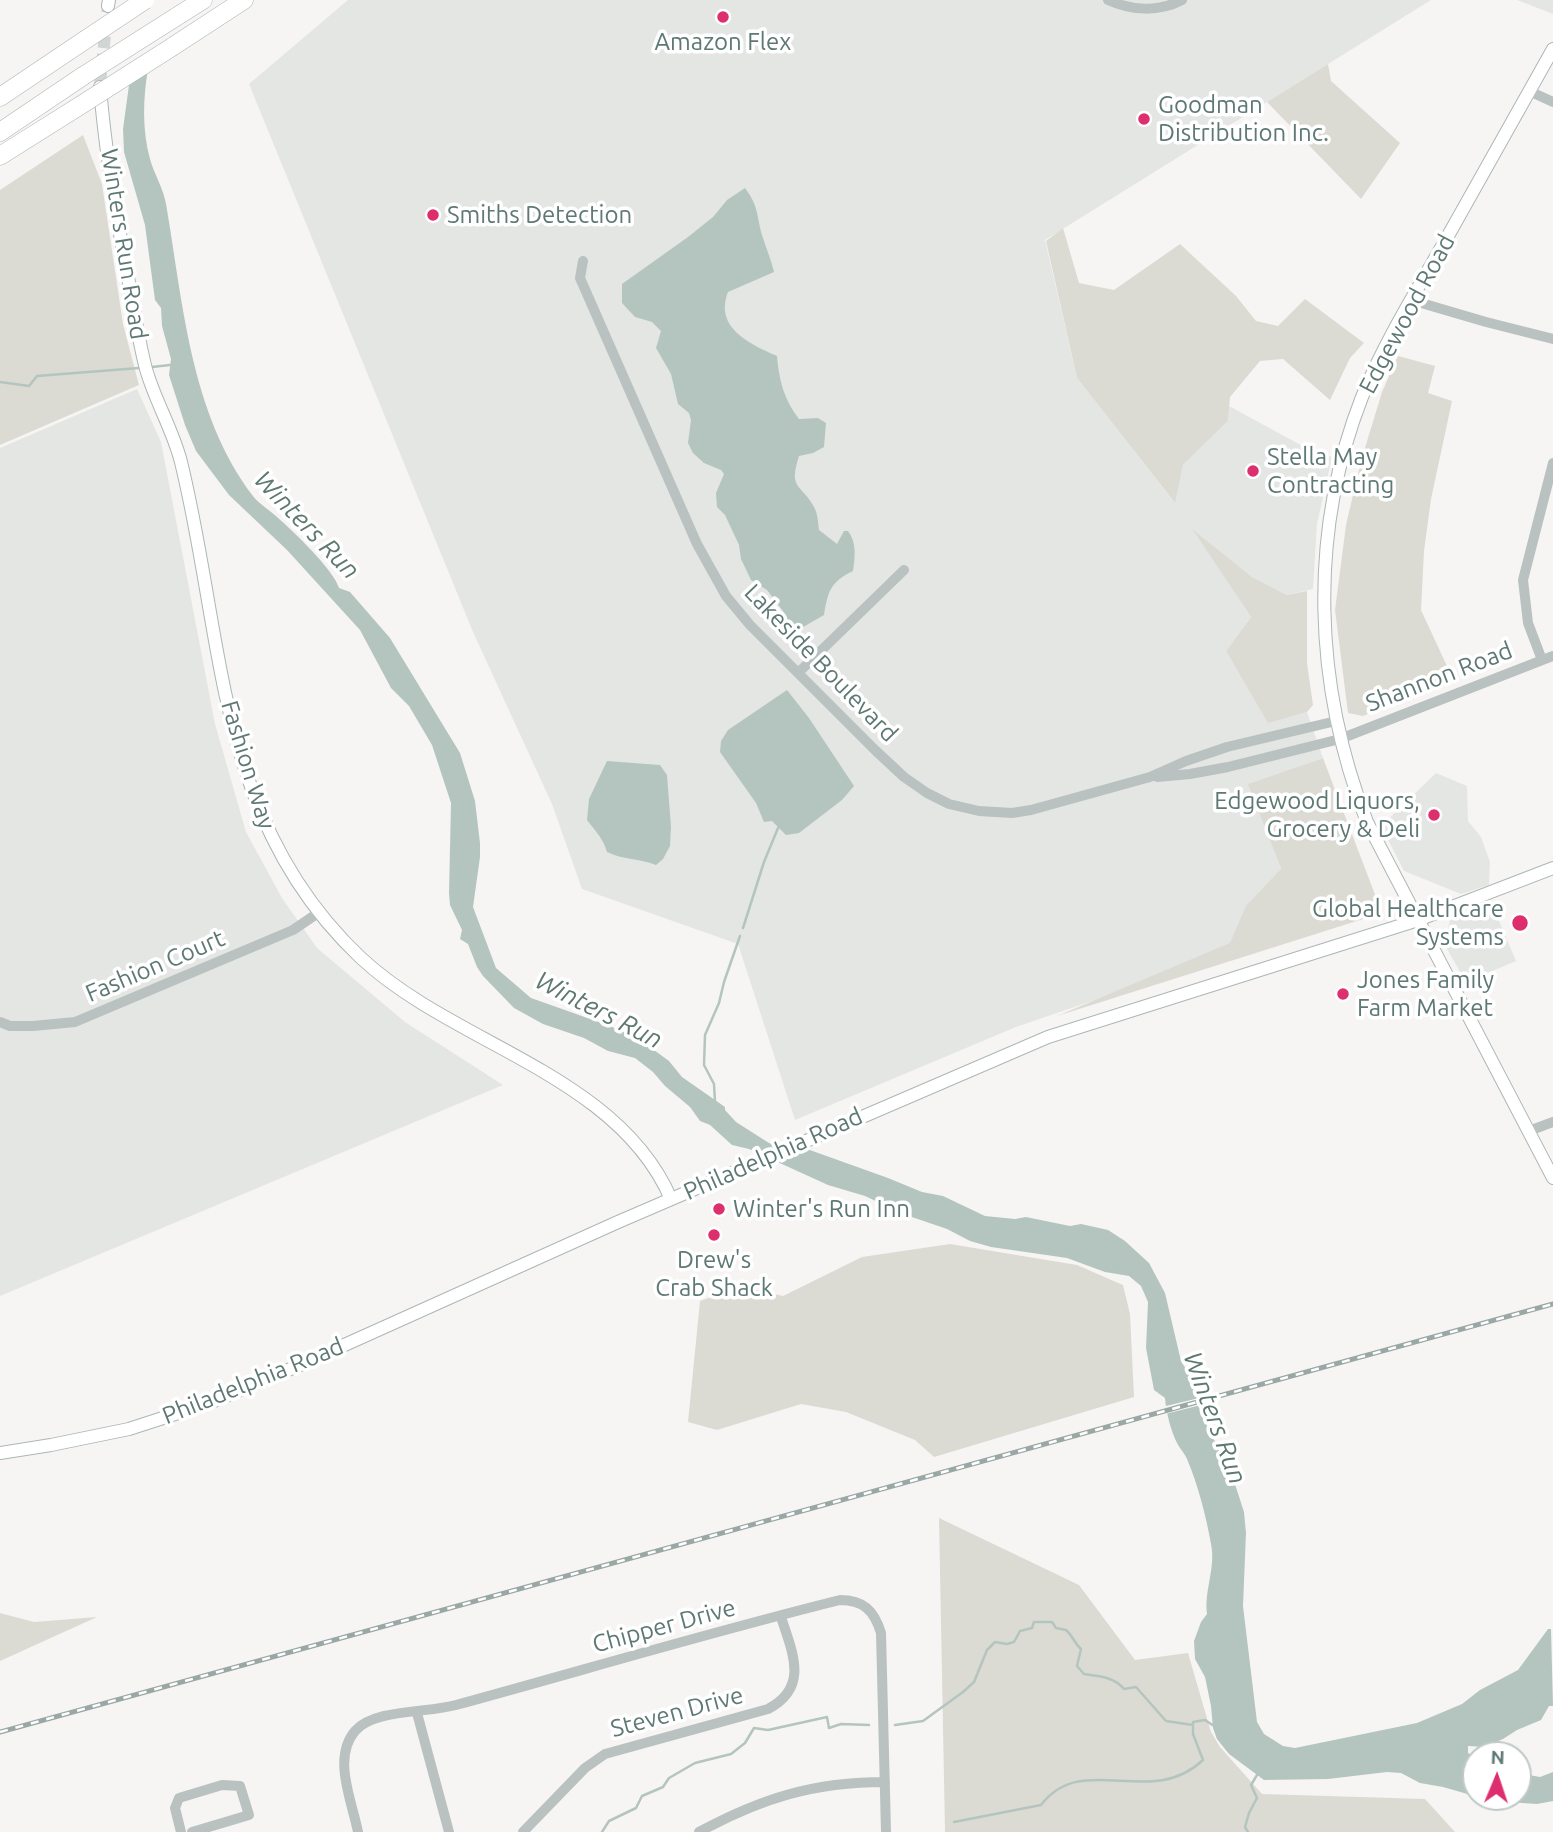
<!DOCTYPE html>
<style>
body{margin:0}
#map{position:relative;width:1553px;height:1832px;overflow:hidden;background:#f7f5f4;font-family:Ubuntu,sans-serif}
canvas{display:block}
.north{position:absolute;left:1462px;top:1741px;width:70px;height:70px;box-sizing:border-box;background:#fff;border:2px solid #bfc9c7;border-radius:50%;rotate:2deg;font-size:19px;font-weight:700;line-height:28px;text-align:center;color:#5e7874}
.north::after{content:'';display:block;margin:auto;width:24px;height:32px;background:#dd2e6e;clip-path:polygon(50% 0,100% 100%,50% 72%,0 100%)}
</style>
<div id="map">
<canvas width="1553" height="1832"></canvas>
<div class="north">N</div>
</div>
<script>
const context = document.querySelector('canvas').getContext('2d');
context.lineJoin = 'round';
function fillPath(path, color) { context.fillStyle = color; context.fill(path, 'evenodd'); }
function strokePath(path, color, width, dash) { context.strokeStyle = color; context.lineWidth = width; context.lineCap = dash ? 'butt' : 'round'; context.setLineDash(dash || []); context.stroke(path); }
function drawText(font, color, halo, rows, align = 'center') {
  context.font = font + ' Ubuntu,sans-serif'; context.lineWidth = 7; context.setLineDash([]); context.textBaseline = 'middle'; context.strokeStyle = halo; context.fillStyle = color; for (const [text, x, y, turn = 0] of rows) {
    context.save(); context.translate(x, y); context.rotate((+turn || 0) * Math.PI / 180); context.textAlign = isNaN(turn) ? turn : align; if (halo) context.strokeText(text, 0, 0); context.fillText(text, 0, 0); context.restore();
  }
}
const built = new Path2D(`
 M348 0H1431L1045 240 1077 378 1174 502 1183 465 1228 421 1229 406 1308 449 1332 457 1317 524 1313 589 1287 595 1252 577 1194 532 1251 617 1226 651 1268 722 1307 712 1323 758 1249 784 1284 878 1227 955 1016 1027 795 1120 738 944 582 889 552 804 473 632 249 84Z
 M1517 0H1553V14Z
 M137 389 161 442 215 724 246 832 282 898 317 948 405 1022 503 1085 0 1296V448Z
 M1436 773 1467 786 1468 821 1481 837 1490 862 1489 885 1461 894 1404 871 1381 826Z
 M1492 904 1516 961 1466 982 1444 944 1450 920Z`);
const green = new Path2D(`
 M1328 64 1331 81 1400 143 1361 199 1267 102Z
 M83 135 102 184 123 324 139 385 0 445V190Z
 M1063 228 1079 283 1114 290 1180 244 1236 296 1256 321 1278 326 1305 299 1364 343 1350 358 1330 400 1283 359 1260 361 1230 397 1228 421 1183 465 1175 503 1077 378 1046 241Z
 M1398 356 1435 366 1428 393 1452 401 1431 499 1424 551 1421 610 1453 679 1363 716 1348 713 1335 610 1346 525 1361 461 1382 392Z
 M1192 529 1252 577 1287 595 1307 591V663L1313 705 1307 712 1268 723 1226 651 1251 617Z
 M1323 758 1382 913 1057 1016 1230 943 1246 906 1281 869 1248 784Z
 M950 1244 1077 1265 1123 1285 1130 1314 1134 1397 934 1457 915 1440 846 1412 801 1404 717 1430 688 1422 700 1301 741 1286 783 1296 862 1257Z
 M939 1518 1079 1585 1135 1660 1188 1653 1211 1732 1220 1747 1262 1794 1425 1799 1455 1832H945Z
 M0 1613 34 1622 97 1617 0 1661Z`);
const water = new Path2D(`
 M132 63 148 69C143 98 142 130 150 159 154 174 163 187 166 204 183 302 190 413 253 496 259 504 270 510 277 517 293 531 334 570 339 588L350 592 390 638 460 753 475 801 480 843V857L473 907 496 968 531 998 610 1026 639 1039 669 1061 682 1077 725 1107V1110L736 1122 769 1143 782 1147 807 1149 888 1178 922 1192 943 1196 985 1216 1015 1219 1026 1217 1070 1226 1081 1224 1108 1230 1125 1241 1149 1263 1165 1293 1181 1361 1195 1384 1200 1411 1233 1478 1244 1512 1246 1533 1243 1606 1257 1722 1264 1734 1283 1746 1295 1748 1417 1723 1462 1704 1480 1690 1518 1670 1548 1629H1551L1553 1706H1549L1541 1720 1517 1730 1503 1739 1484 1747 1468 1746V1753L1476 1757V1797H1518V1773L1540 1777 1553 1772V1801L1537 1804 1492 1801 1443 1787 1420 1783 1401 1773 1387 1772 1328 1779 1264 1780 1229 1754 1217 1739 1213 1728 1211 1706 1205 1677 1195 1659 1194 1641 1201 1622 1207 1614C1204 1590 1216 1568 1211 1544 1206 1516 1198 1485 1187 1459 1185 1454 1181 1450 1178 1445 1171 1432 1166 1412 1165 1398L1154 1390 1146 1348 1148 1302 1141 1286 1129 1276 1105 1272 1067 1258 991 1247 970 1241 947 1229 903 1214 865 1196 828 1185 749 1149 732 1145 710 1125 700 1121 690 1107 665 1086 653 1072 635 1058 608 1051 584 1038 543 1024 514 1008 483 976 477 967 468 944 460 939 462 930 450 905 449 893 451 803 432 745 409 706 391 688 360 630 287 550 229 495 196 451 185 425 169 375 171 359 162 326 161 308 155 300 145 225 124 152 123 129Z
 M745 188C759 207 756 213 762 235 766 248 771 259 774 272L728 292C714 328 750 344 777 356 779 380 784 400 799 419L818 418 826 423 824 447 813 453 799 456C788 490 801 483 814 507 818 514 818 523 819 530L837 544 844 531H848C857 543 855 557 853 571 830 582 828 592 824 615L798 630 788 629 789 622 783 611 767 590 751 580 741 559 739 545 725 515 717 507 716 493 724 474 721 470 704 463 693 453 688 443 691 420 689 413 678 404 671 374 656 348 661 331 652 322 635 317 622 303V284L688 237 713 217 727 200Z
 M787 690 809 718 854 786 842 800 799 833 786 835 772 821 764 822 756 803 720 752 721 741 728 730Z
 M607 761 660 765 667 775 671 827 670 846 663 859 656 865C639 858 623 860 607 852 603 838 596 832 587 820L589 799Z`);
const pier = new Path2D(`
 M130 0H162L154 54 125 87 129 62Z
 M1199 1398 1201 1405 1165 1414 1162 1407Z`);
const stream = new Path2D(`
 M152 367 170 365
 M0 382 29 386 37 376 139 368
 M743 928 764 862 778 828
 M715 1102 714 1084 704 1065 705 1035 719 1003 724 982 740 936
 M895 1725 923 1721 963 1692 974 1682 987 1650 995 1642 1007 1644 1014 1642 1020 1631 1032 1628 1034 1622H1052L1056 1628 1066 1630C1073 1636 1074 1643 1081 1649L1077 1666 1084 1674C1099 1676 1114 1677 1124 1689L1136 1687 1166 1721 1193 1725
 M954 1822 1041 1805C1083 1750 1150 1810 1203 1760L1193 1734V1722L1205 1720 1214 1726
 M602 1832 609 1821 636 1808 642 1796 663 1787 669 1778 695 1763 731 1754 745 1743 754 1728 768 1730 827 1717 829 1728 841 1724 869 1725
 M1248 1832 1245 1827 1249 1813 1257 1798 1251 1785 1257 1775`);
const secondaryTunnel = new Path2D(`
 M100 84 108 6`);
const street = new Path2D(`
 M1108 0C1132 11 1159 12 1182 0
 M1529 91 1553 102
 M583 261 580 278 697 544 726 596 750 625 875 750 904 777 927 793 949 804 979 811 1012 813 1031 810 1150 777 1186 761 1227 747 1336 721
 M1411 300 1486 322 1553 339
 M1542 660 1528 623 1523 580 1553 463
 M798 673 904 570
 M1157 777 1190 774 1228 767 1340 739 1553 656
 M0 1022 10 1026H33L75 1022 293 930 318 913
 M1529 1131 1553 1122
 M417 1713 449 1832
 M181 1832 175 1808 179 1798 222 1785 240 1786 249 1815 192 1832
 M358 1832C352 1801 332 1758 355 1731 374 1709 427 1713 456 1705 584 1670 711 1632 840 1600 863 1600 874 1610 881 1633L886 1832
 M523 1832 585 1768 605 1754 768 1709C810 1687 792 1652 781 1617
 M699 1832C762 1798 814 1782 885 1782`);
const secondary = new Path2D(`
 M108 6 109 0
 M1553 49C1517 113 1481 178 1444 243 1415 293 1384 343 1362 397 1308 535 1314 685 1367 822L1553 1178
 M100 87C105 151 116 215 128 277 134 308 138 339 146 369 155 401 173 430 181 462 225 641 215 821 361 958 454 1045 617 1074 671 1199
 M0 1453 51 1445 129 1429 209 1403 300 1365 618 1222 1048 1037 1418 920 1553 868`);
const highway = new Path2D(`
 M176 17 203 0
 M172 47 244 0
 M0 97 85 40
 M0 132 83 76
 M0 156 81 105`);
const rail = new Path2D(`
 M0 1732 1553 1304`);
const highwayBridge = new Path2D(`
 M85 40 145 0
 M83 76 176 17
 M81 105 172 47`);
const markers = [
 [723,17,7,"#dd2e6e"],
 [1144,119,7,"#dd2e6e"],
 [433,215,7,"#dd2e6e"],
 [1253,471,7,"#dd2e6e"],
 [1434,815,7,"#dd2e6e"],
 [1520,923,9,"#dd2e6e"],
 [1343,994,7,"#dd2e6e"],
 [719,1209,7,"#dd2e6e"],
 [714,1235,7,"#dd2e6e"]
];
const poiNames = [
 ["Amazon Flex",723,42,"center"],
 ["Goodman",1158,105],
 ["Distribution Inc.",1158,133],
 ["Smiths Detection",447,215],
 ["Stella May",1267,457],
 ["Contracting",1267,485],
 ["Edgewood Liquors,",1420,801,"right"],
 ["Grocery & Deli",1420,829,"right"],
 ["Global Healthcare",1504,909,"right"],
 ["Systems",1504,937,"right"],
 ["Jones Family",1357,980],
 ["Farm Market",1357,1008],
 ["Winter's Run Inn",733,1209],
 ["Drew's",714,1260,"center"],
 ["Crab Shack",714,1288,"center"]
];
const streetNames = [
 ["Winters Run Road",124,244,81],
 ["Edgewood Road",1407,314,-62],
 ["Lakeside Boulevard",821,663,46],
 ["Shannon Road",1439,677,-21],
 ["Fashion Way",248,765,73],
 ["Fashion Court",155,966,-23],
 ["Philadelphia Road",773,1154,-24],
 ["Philadelphia Road",253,1381,-22],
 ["Chipper Drive",664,1626,-15],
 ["Steven Drive",677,1712,-15]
];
const waterNames = [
 ["Winters Run",307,525,46],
 ["Winters Run",599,1010,27],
 ["Winters Run",1215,1418,70]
];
fillPath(built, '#e4e6e4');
fillPath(green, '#dbdbd3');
fillPath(water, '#b4c5c0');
fillPath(pier, '#f7f5f4');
strokePath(stream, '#b4c5c0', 2.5);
strokePath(secondaryTunnel, '#d1d6d4', 12, [12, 6]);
strokePath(secondary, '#abb7b5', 14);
strokePath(highway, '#afb7b6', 19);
strokePath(street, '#b9c2c0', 10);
strokePath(secondary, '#fff', 12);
strokePath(highway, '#fff', 18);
strokePath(rail, '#99a7a5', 5);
strokePath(rail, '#fff', 2.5, [8]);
strokePath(highwayBridge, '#afb7b6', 19, []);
strokePath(highwayBridge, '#fff', 18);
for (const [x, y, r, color] of markers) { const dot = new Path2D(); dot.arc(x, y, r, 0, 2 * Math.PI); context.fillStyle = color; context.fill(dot); strokePath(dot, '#fff', 2.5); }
drawText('24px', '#5e7874', '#fff', poiNames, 'left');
drawText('24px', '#5e7874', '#fff', streetNames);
drawText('italic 26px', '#5e7970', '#fff', waterNames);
</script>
